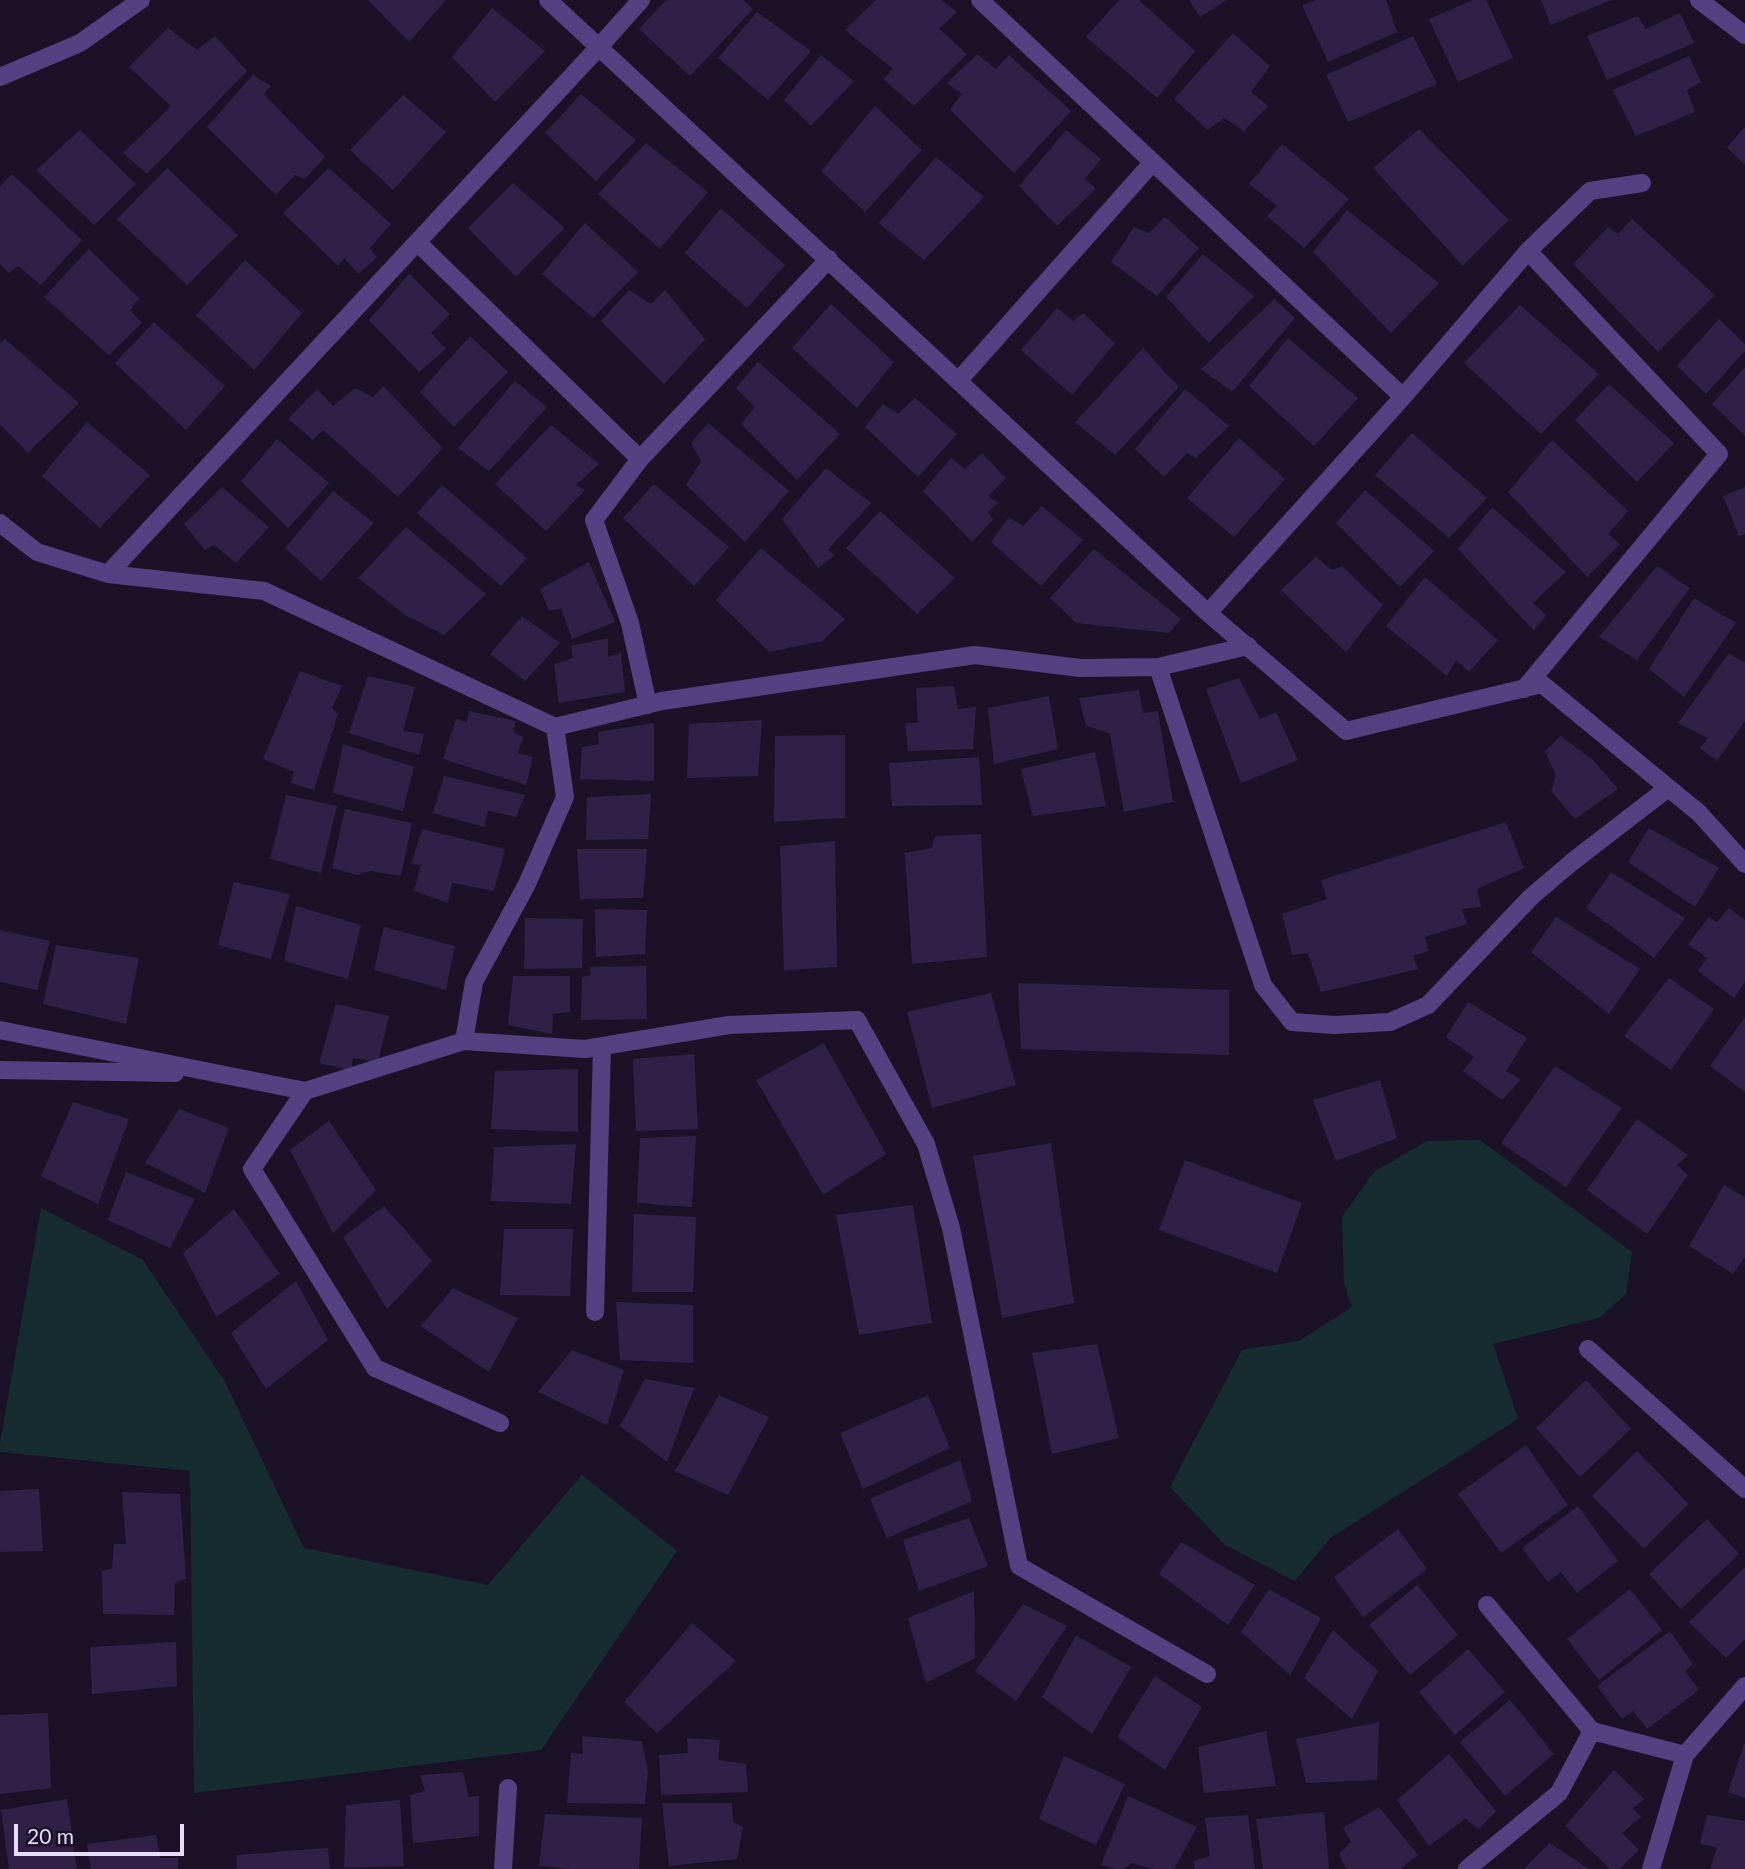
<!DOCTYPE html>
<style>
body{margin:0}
#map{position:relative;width:1745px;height:1869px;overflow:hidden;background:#1b1227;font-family:Lato,sans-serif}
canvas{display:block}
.scale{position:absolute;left:14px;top:1824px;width:170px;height:32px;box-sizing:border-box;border:4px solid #e6dcfc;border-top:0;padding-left:9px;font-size:21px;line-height:24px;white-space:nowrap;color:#e6dcfc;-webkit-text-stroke:5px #1b1227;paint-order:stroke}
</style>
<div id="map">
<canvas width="1745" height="1869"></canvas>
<div class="scale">20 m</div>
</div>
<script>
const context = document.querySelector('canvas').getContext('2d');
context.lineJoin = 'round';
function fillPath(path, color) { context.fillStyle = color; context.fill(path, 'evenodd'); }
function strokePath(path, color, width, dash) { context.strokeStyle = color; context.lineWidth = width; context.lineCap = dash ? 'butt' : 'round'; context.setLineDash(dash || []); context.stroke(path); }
const green = new Path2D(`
 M1480 1140 1632 1252 1626 1294 1599 1318 1493 1344 1518 1419 1330 1538 1295 1581 1225 1545 1170 1487 1242 1350 1299 1341 1352 1307 1344 1283 1342 1217 1374 1172 1427 1141Z
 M41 1208 143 1260 225 1382 304 1548 488 1585 582 1475 677 1551 541 1750 194 1793 190 1471 0 1452V1443Z`);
const building = new Path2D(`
 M368 0H446L409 42Z
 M666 0H743L753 9 690 76 639 29Z
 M876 0H941L957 12 939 29 967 54 914 106 883 79 893 69 845 30Z
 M1119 0H1139L1195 51 1157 98 1086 37Z
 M1189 0H1227L1200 17Z
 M1316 0H1386L1397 32 1328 62 1302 5Z
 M1473 0H1486L1513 58 1458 82 1429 19Z
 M1541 0H1611L1551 25Z
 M492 8 545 51 495 102 452 57Z
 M757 12 811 51 768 100 718 58Z
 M1680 13 1694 43 1607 80 1587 36 1638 16 1646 29Z
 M168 28 197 50 215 36 247 71 147 174 123 153 171 106 129 67Z
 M1233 33 1270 66 1251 92 1268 106 1244 131 1224 118 1208 130 1174 99Z
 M1413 36 1437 84 1348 122 1326 75Z
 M977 54 996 69 1009 55 1071 111 1014 173 950 109 962 94 947 83Z
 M821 55 854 81 811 126 784 100Z
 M1689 56 1701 82 1687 90 1695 112 1636 136 1613 90Z
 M253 75 271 86 264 94 325 157 305 179 295 175 276 195 207 127Z
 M581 94 636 140 596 181 545 133Z
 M403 95 446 132 393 190 350 150Z
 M875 106 922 150 865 212 821 171Z
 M1745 127V165L1727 147Z
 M1419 129 1509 220 1463 266 1373 168Z
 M80 130 136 184 94 225 36 170Z
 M1066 130 1101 159 1085 179 1096 189 1057 226 1019 186Z
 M646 143 708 192 660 249 598 194Z
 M1282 144 1349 199 1304 248 1267 216 1277 206 1249 184Z
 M936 157 984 197 924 260 879 223Z
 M167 168 238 235 187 285 117 219Z
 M329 168 391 224 370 248 377 257 359 274 344 258 338 266 283 213Z
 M12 174 82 240 41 285 18 266 9 273 0 264V186Z
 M513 183 565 228 516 277 468 228Z
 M721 208 785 265 747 308 685 253Z
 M1347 210 1439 283 1391 333 1313 252Z
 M1165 217 1199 248 1157 296 1111 262 1134 227 1149 233Z
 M1632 219 1715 295 1658 352 1573 264 1608 227 1618 234Z
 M585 223 638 272 593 318 542 274Z
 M89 249 139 298 130 310 142 323 109 355 44 297Z
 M1203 254 1254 296 1209 343 1166 297Z
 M245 260 302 313 254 370 196 315Z
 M409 274 450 314 431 333 446 349 419 372 369 320Z
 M629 290 651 304 665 290 705 339 664 384 601 321Z
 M1274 299 1295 318 1232 392 1201 369Z
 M831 304 894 362 857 408 792 348Z
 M1520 305 1599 374 1541 434 1464 363Z
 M1057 308 1073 321 1083 313 1115 343 1072 395 1021 350Z
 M1719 319 1745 344V351L1706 394 1677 366Z
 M154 322 225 386 186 430 115 363Z
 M470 336 508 372 454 427 420 392Z
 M1288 338 1358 398 1314 446 1249 386Z
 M5 339 79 403 28 453 0 425V344Z
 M1143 348 1179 387 1115 455 1075 422Z
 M758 362 840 434 797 480 741 424 755 407 736 388Z
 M1745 367V436L1712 404Z
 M515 381 547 407 489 471 458 448Z
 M1609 384 1674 443 1637 482 1575 420Z
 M383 386 443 448 398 497 323 430 313 440 288 419 317 389 333 406 355 388 373 397Z
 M1185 389 1229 426 1196 458 1187 453 1164 477 1135 449Z
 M915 398 957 434 918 477 865 427 883 404 898 414Z
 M87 422 150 475 100 528 42 476Z
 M708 423 789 491 745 542 686 485 701 461 691 443Z
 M551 425 599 464 576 485 585 490 546 531 495 484Z
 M1412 433 1487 498 1449 538 1375 475Z
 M1239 438 1285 479 1234 537 1187 498Z
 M277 439 329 483 288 528 241 481Z
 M1552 440 1628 511 1608 534 1620 544 1587 577 1508 492Z
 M982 453 1006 478 988 496 998 503 988 512 993 520 972 542 923 491 951 458 965 469Z
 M826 468 871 503 828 550 835 555 818 568 782 519Z
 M654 484 729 547 694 586 623 518Z
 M442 485 527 558 501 586 417 513Z
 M222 487 269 527 236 563 214 545 205 550 184 524Z
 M1745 487V534L1739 536 1723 496Z
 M1365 490 1434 551 1400 587 1336 523Z
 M333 491 374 523 321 581 285 548Z
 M1042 506 1083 540 1041 586 991 542 1009 517 1023 526Z
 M1492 507 1566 572 1533 603 1546 615 1534 631 1458 549Z
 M880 511 955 578 917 614 846 548Z
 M406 527 486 594 444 635 405 615 358 578Z
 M761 548 845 619 822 641 769 652 716 600Z
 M1094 549 1181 619 1169 633 1076 623 1050 598Z
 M1316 557 1332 570 1342 566 1383 605 1346 652 1281 590Z
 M589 562 615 622 572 639 561 608 549 611 540 589Z
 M1657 566 1690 588 1637 660 1599 637Z
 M1425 577 1498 640 1469 672 1456 660 1447 676 1386 626Z
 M1694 598 1736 623 1684 697 1649 669Z
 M522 616 560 643 525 681 490 654Z
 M608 638V657L621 653 625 692 559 703 554 664 573 658 571 646Z
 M1729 653 1745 663V721L1717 761 1700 748 1708 738 1678 723Z
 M300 671 342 686 332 708 338 714 314 790 291 783 294 772 263 759Z
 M368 676 415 687 403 731 424 734 419 755 349 733Z
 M1239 678 1260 719 1276 712 1298 760 1241 783 1206 689Z
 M954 686 958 709 976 707 973 749 908 751 905 723H918L916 688Z
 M1139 690 1143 713 1158 711 1173 802 1124 812 1110 734 1086 725 1079 698Z
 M1049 696 1058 749 994 764 988 708Z
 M469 711 516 721 513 732 523 737 518 753 533 757 526 785 443 759 456 719 467 722Z
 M762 720 758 776 687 778 689 724Z
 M654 723V781L580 779 582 747 599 744 598 732Z
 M845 735V818L774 822 775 736Z
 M1561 736 1593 760 1618 789 1575 819 1551 791 1556 776 1545 751Z
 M343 744 414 767 403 811 333 793Z
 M1095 752 1106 806 1033 816 1021 769Z
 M979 757 982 805 892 806 889 763Z
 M444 776 525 795 516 817 488 811 484 827 433 813Z
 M651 794 648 839 586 840 587 797Z
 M286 795 337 806 321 873 270 859Z
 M345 809 412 823 401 876 370 871 357 875 332 868Z
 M1506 822 1524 868 1477 889 1481 907 1462 909 1467 924 1425 937 1429 951 1413 956 1418 969 1321 992 1308 953 1292 955 1282 914 1327 899 1321 880Z
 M1649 828 1719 868 1695 907 1628 862Z
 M422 829 505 849 494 891 452 883 448 903 414 891 421 865 411 864Z
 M981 834 987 957 912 964 905 853 932 848 935 836Z
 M835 841 837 967 784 970 780 846Z
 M577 849H647L643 898 580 899Z
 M1611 872 1685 918 1654 958 1586 908Z
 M234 882 290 894 271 959 218 945Z
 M296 906 361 925 348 979 284 961Z
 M1729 908 1745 920V982L1734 998 1698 971 1707 958 1688 944 1709 917 1717 922Z
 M595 909 647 910 645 954 596 957Z
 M1556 917 1640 969 1609 1014 1531 952Z
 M525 918 583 919 582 968 524 969Z
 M384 927 455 946 446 990 374 970Z
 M0 930 50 941 37 990 0 982Z
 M56 945 139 958 126 1024 43 1004Z
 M646 966 647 1019 581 1020 582 977 591 975 590 967Z
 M513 976H570V1012L553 1014 552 1034 508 1025Z
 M1669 978 1714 1009 1671 1070 1624 1036Z
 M1018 983 1229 990V1055L1021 1049Z
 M991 993 1016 1085 932 1108 907 1012Z
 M1468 1002 1527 1038 1506 1071 1521 1080 1502 1100 1463 1071 1474 1057 1446 1037Z
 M336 1004 389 1016 378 1062 353 1058 351 1070 319 1063Z
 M1745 1017V1092L1710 1066Z
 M824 1043 886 1154 823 1195 756 1080Z
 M694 1054 698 1129 636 1131 633 1059Z
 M1555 1066 1622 1108 1566 1187 1501 1143Z
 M578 1069V1132L491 1129 495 1071Z
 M1380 1080 1397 1138 1336 1161 1313 1100Z
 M73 1102 129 1119 98 1204 41 1176Z
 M179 1109 229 1128 205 1193 145 1163Z
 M1637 1119 1688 1155 1677 1165 1688 1175 1647 1234 1587 1190Z
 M329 1121 376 1190 333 1233 290 1150Z
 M696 1136 692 1207 637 1203 640 1138Z
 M1051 1143 1074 1303 1002 1318 973 1156Z
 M576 1144 571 1204 491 1201 494 1147Z
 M1185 1160 1302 1203 1277 1273 1159 1230Z
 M126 1172 195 1199 170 1248 108 1220Z
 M1724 1185 1745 1197V1257L1733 1274 1689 1246Z
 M913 1205 932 1323 859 1335 836 1215Z
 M384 1206 432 1261 387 1309 343 1237Z
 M234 1209 280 1274 216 1317 183 1253Z
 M634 1214 696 1217 693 1292H632Z
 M504 1229H573L570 1296 500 1295Z
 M296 1281 328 1340 266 1389 231 1333Z
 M453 1288 518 1318 489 1372 421 1326Z
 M616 1302 693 1305V1363L620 1360Z
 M1097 1344 1119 1438 1052 1454 1032 1353Z
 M572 1350 624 1370 607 1425 538 1392Z
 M645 1379 694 1388 667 1462 620 1426Z
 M1586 1380 1631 1429 1580 1477 1536 1428Z
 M719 1395 769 1417 728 1495 675 1471Z
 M928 1395 950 1448 863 1489 840 1433Z
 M1526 1445 1568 1505 1501 1553 1458 1494Z
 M1637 1451 1689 1504 1644 1549 1592 1496Z
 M960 1460 972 1501 887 1538 870 1499Z
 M39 1489 43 1551 0 1552V1491Z
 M122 1492 180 1494 186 1579 175 1583 174 1615 103 1614 102 1571 112 1568 114 1544H126Z
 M1578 1506 1618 1561 1577 1593 1561 1572 1548 1582 1522 1548Z
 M969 1518 988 1566 919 1591 903 1540Z
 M1707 1519 1739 1554 1681 1609 1649 1574Z
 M1398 1529 1427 1569 1363 1617 1334 1577Z
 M1181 1542 1255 1585 1228 1625 1159 1574Z
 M1745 1567V1639L1726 1658 1689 1622Z
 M1417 1585 1458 1635 1410 1675 1369 1625Z
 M1269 1589 1321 1618 1290 1675 1241 1632Z
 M1630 1589 1662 1630 1599 1680 1567 1639Z
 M974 1591 975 1658 926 1683 908 1618Z
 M1023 1604 1067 1626 1016 1701 975 1671Z
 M692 1623 736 1661 657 1733 624 1702Z
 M1333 1630 1378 1671 1352 1719 1304 1678Z
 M1670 1631 1693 1664 1685 1671 1699 1690 1647 1729 1633 1711 1622 1719 1597 1686Z
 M1076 1635 1131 1667 1092 1734 1042 1697Z
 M176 1642 177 1686 92 1694 90 1647Z
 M1468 1649 1505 1692 1455 1735 1419 1692Z
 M1155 1676 1202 1707 1165 1770 1117 1737Z
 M1510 1700 1554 1754 1505 1796 1460 1742Z
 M48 1713 51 1788 0 1794V1715Z
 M1379 1722 1377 1780 1306 1783 1296 1739Z
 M1266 1731 1276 1786 1204 1793 1198 1747Z
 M582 1736 642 1741 648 1772 645 1804 567 1803 571 1753 583 1754Z
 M687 1738 720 1740 718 1760 746 1764 748 1792 661 1795 659 1755 688 1753Z
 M1745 1742V1798L1728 1792Z
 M1449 1754 1496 1811 1479 1829 1465 1819 1429 1846 1397 1800Z
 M1064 1756 1125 1784 1096 1845 1039 1819Z
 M1614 1770 1644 1799 1633 1808 1641 1817 1622 1833 1639 1850 1620 1869H1610L1565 1826Z
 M463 1772 469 1797 479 1796V1836L413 1843 410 1795 425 1791 420 1775Z
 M1128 1796 1197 1827 1174 1869H1153L1132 1863 1123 1869H1116L1101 1865Z
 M67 1799 77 1869H9L1 1810Z
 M400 1800 404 1866 344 1868 346 1805Z
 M662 1803H732L733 1822 743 1827 737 1859 669 1866Z
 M1379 1807 1418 1855 1400 1869H1346L1339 1854 1351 1842 1343 1828Z
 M1324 1812 1329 1869H1263L1256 1819Z
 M545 1814 642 1818 639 1869H570L539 1866Z
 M1248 1815 1255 1869H1195L1193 1861 1210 1856 1205 1818Z
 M1707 1815 1745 1821V1869H1710L1717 1847 1700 1844Z
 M156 1835 160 1858H178V1869H91L87 1844Z
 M1550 1843 1589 1869H1524Z
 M328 1848 330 1869H237L236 1855Z`);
const minor = new Path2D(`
 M548 0 1208 613 1346 731 1542 684 1699 813 1745 864
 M980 0 1403 397
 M1699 0 1745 35
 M0 77 80 43 141 0
 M417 242 640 459
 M1528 251 1590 191 1642 183
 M959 380 1153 162
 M0 523 37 552 108 574 264 591 555 727 662 701 975 655 1080 668 1158 667 1248 646
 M108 574 599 47 641 0
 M1208 613 1403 397 1528 251 1719 454 1524 689
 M1158 667 1263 985 1292 1022 1334 1025 1390 1022 1428 1005 1531 897 1572 862 1668 788
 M648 705 630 623 594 520 640 459 829 259
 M0 1030 305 1091 464 1041 474 982 527 884 565 797 555 727
 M464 1041 585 1049 729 1025 857 1020 926 1144 951 1228 1019 1566 1207 1674
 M0 1070 175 1073
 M296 1089 305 1091 252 1169 375 1368 500 1423
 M595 1312 602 1047
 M1588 1349 1745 1489
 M1487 1605 1592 1731
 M1685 1755 1745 1686
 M503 1869 508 1788
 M1467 1869 1559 1793 1592 1731 1685 1755 1651 1869`);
fillPath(green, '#162c31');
fillPath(building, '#302047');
strokePath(minor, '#524282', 18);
</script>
